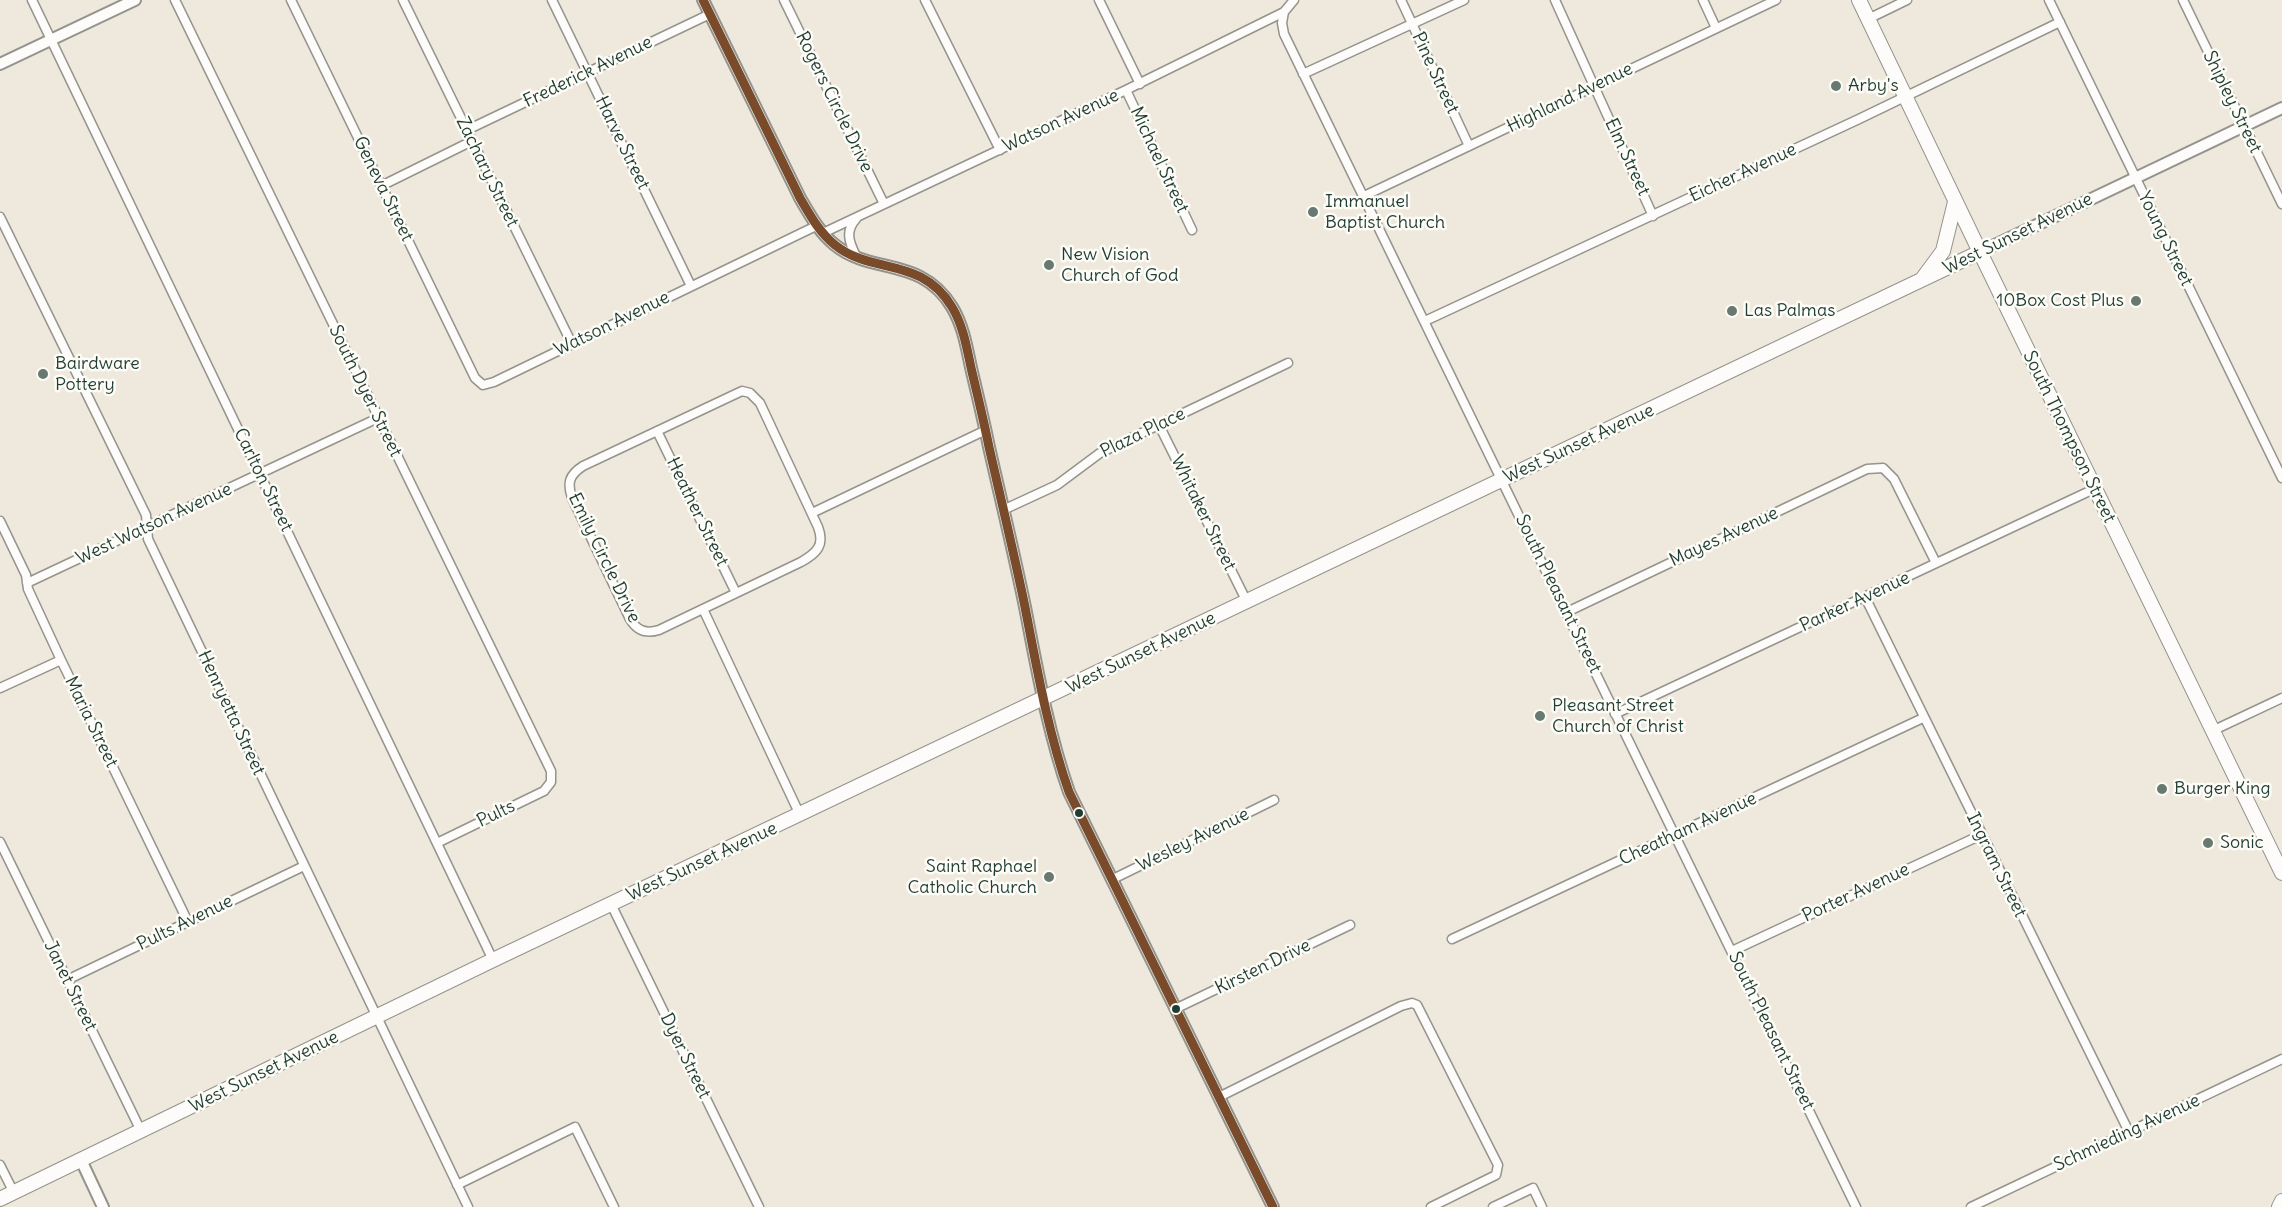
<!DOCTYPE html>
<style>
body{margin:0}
canvas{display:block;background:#efe8dd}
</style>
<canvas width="2282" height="1207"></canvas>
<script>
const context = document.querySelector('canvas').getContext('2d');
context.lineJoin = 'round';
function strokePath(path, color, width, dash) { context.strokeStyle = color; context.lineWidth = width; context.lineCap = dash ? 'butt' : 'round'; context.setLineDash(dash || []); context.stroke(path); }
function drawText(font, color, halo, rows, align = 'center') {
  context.font = font + ' Delius,sans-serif'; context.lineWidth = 5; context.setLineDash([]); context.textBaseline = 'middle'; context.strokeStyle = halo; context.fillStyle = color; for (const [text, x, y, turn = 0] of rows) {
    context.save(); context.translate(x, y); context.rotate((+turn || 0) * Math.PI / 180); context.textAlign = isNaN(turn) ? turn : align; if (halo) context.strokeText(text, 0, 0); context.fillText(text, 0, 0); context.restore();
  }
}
const minor = new Path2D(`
 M32 0 493 960
 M175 0 551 771V782L544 791 437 843
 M291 0 475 378 483 385 494 382 816 226
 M403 0 572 344
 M552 0 691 286
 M784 0 884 204
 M925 0 1000 150
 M1099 0 1140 84
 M1401 0 1469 146
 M1555 0 1653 216
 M1703 0 1716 28
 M2049 0 2282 478
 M2183 0 2282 204
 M1284 12 1282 23 1284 34 1856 1207
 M1868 19 1907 0
 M1303 74 1464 0
 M1126 90 1192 230
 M467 130 710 14
 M381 186 472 141
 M1364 196 1776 0
 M0 217 146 515 148 539 468 1207
 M856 219C845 231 849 242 856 256
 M823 233 1126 90 1284 12 1294 0
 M1425 321 1859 119 2060 22
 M742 391 750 393 760 403 818 527C825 545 817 553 801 562L659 630C646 634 637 631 630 619L572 498C567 483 569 475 583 466Z
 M1159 425 1247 602
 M657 431 736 593
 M1003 510 1057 485 1100 453 1288 363
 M812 513 986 430
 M0 521 26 575 28 589 61 660 188 922
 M27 583 378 418
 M1865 597 2129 1132
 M703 609 800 815
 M1567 612 1867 469 1883 468 1894 479 1936 563
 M0 688 61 660
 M1615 714 2094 489
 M2212 731 2282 698
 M0 842 141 1131
 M1111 880 1274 800
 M611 904 759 1207
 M1452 939 1923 718
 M1732 951 1981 835
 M67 980 304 866
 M1175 1009 1350 925
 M1219 1097 1401 1006 1412 1003 1417 1005 1498 1165 1496 1175 1431 1207
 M0 1165 14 1193
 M457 1185 575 1127 614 1207
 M1493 1207 1533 1188 1542 1207
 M1971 1207 2282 1059`);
const tertiary = new Path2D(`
 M703 0 800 198C810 215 819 232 835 245 872 275 921 256 952 307 964 327 967 350 972 372 978 397 984 422 989 447 1001 500 1014 553 1025 607 1037 669 1048 732 1069 792L1273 1207
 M0 64 135 0
 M1980 252 2282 108
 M81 1160 103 1207`);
const primary = new Path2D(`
 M1859 0 1980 252`);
const trunk = new Path2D(`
 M1923 278 1943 251 1955 202
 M0 1199 493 960 1980 252 2282 873
 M2279 1207 2282 1201`);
const bus1 = new Path2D(`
 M703 0 800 198C810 215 819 232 835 245 872 275 921 256 952 307 964 327 967 350 972 372 978 397 984 422 989 447 1001 500 1014 553 1025 607 1037 669 1048 732 1069 792L1273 1207`);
const markers = [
 [1836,86,6,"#68796f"],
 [1313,212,6,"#68796f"],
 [1049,265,6,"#68796f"],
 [2136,301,6,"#68796f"],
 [1732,311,6,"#68796f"],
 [43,374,6,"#68796f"],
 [1540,716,6,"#68796f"],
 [2162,789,6,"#68796f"],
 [1079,813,5,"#1f3d34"],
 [2208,843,6,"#68796f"],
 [1049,877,6,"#68796f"],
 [1176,1009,5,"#1f3d34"]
];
const streetNames = [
 ["Frederick Avenue",588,72,-26],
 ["Pine Street",1435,73,65],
 ["Highland Avenue",1570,98,-26],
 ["Rogers Circle Drive",834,102,64],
 ["Shipley Street",2232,102,64],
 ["Watson Avenue",1061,121,-25],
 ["Harve Street",622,143,64],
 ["Elm Street",1627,157,65],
 ["Michael Street",1159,160,65],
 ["Zachary Street",487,172,64],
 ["Eicher Avenue",1743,173,-25],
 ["Geneva Street",383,189,64],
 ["West Sunset Avenue",2018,234,-26],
 ["Young Street",2165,239,64],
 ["Watson Avenue",612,324,-26],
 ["South Dyer Street",365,391,64],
 ["Plaza Place",1143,433,-26],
 ["South Thompson Street",2069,437,64],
 ["West Sunset Avenue",1579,444,-25],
 ["Carlton Street",263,480,64],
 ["Heather Street",697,512,64],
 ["Whitaker Street",1203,513,64],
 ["West Watson Avenue",154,524,-25],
 ["Mayes Avenue",1724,537,-25],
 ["Emily Circle Drive",604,558,64],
 ["South Pleasant Street",1558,594,64],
 ["Parker Avenue",1855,602,-25],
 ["West Sunset Avenue",1141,653,-26],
 ["Henryetta Street",231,713,65],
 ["Maria Street",91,722,64],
 ["Pults",496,814,-26],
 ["Cheatham Avenue",1688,829,-25],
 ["Wesley Avenue",1193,840,-26],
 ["West Sunset Avenue",702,862,-25],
 ["Ingram Street",1996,865,64],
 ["Porter Avenue",1856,893,-25],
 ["Pults Avenue",185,923,-26],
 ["Kirsten Drive",1263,967,-26],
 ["Janet Street",70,986,64],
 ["South Pleasant Street",1771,1031,64],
 ["Dyer Street",685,1056,64],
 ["West Sunset Avenue",264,1072,-26],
 ["Schmieding Avenue",2127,1133,-25]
];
const poiNames = [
 ["Arby's",1848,86],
 ["Immanuel",1325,202],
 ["Baptist Church",1325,223],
 ["New Vision",1061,255],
 ["Church of God",1061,276],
 ["10Box Cost Plus",2124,301,"right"],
 ["Las Palmas",1744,311],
 ["Bairdware",55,364],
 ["Pottery",55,385],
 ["Pleasant Street",1552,706],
 ["Church of Christ",1552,727],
 ["Burger King",2174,789],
 ["Sonic",2220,843],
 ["Saint Raphael",1037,867,"right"],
 ["Catholic Church",1037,888,"right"]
];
strokePath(minor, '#93948d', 11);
strokePath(tertiary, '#93948d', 14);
strokePath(primary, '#93948d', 16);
strokePath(trunk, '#93948d', 16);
strokePath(minor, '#fdfcfa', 8);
strokePath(tertiary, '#fdfcfa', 10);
strokePath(primary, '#fdfcfa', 14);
strokePath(trunk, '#fdfcfa', 14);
strokePath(bus1, '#7a4b2a', 9);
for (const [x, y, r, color] of markers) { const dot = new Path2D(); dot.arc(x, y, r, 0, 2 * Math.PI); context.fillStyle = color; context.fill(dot); strokePath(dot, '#fdfcf7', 2); }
drawText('18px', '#1f3d34', '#fdfcf7', streetNames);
drawText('18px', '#1f3d34', '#fdfcf7', poiNames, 'left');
</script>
